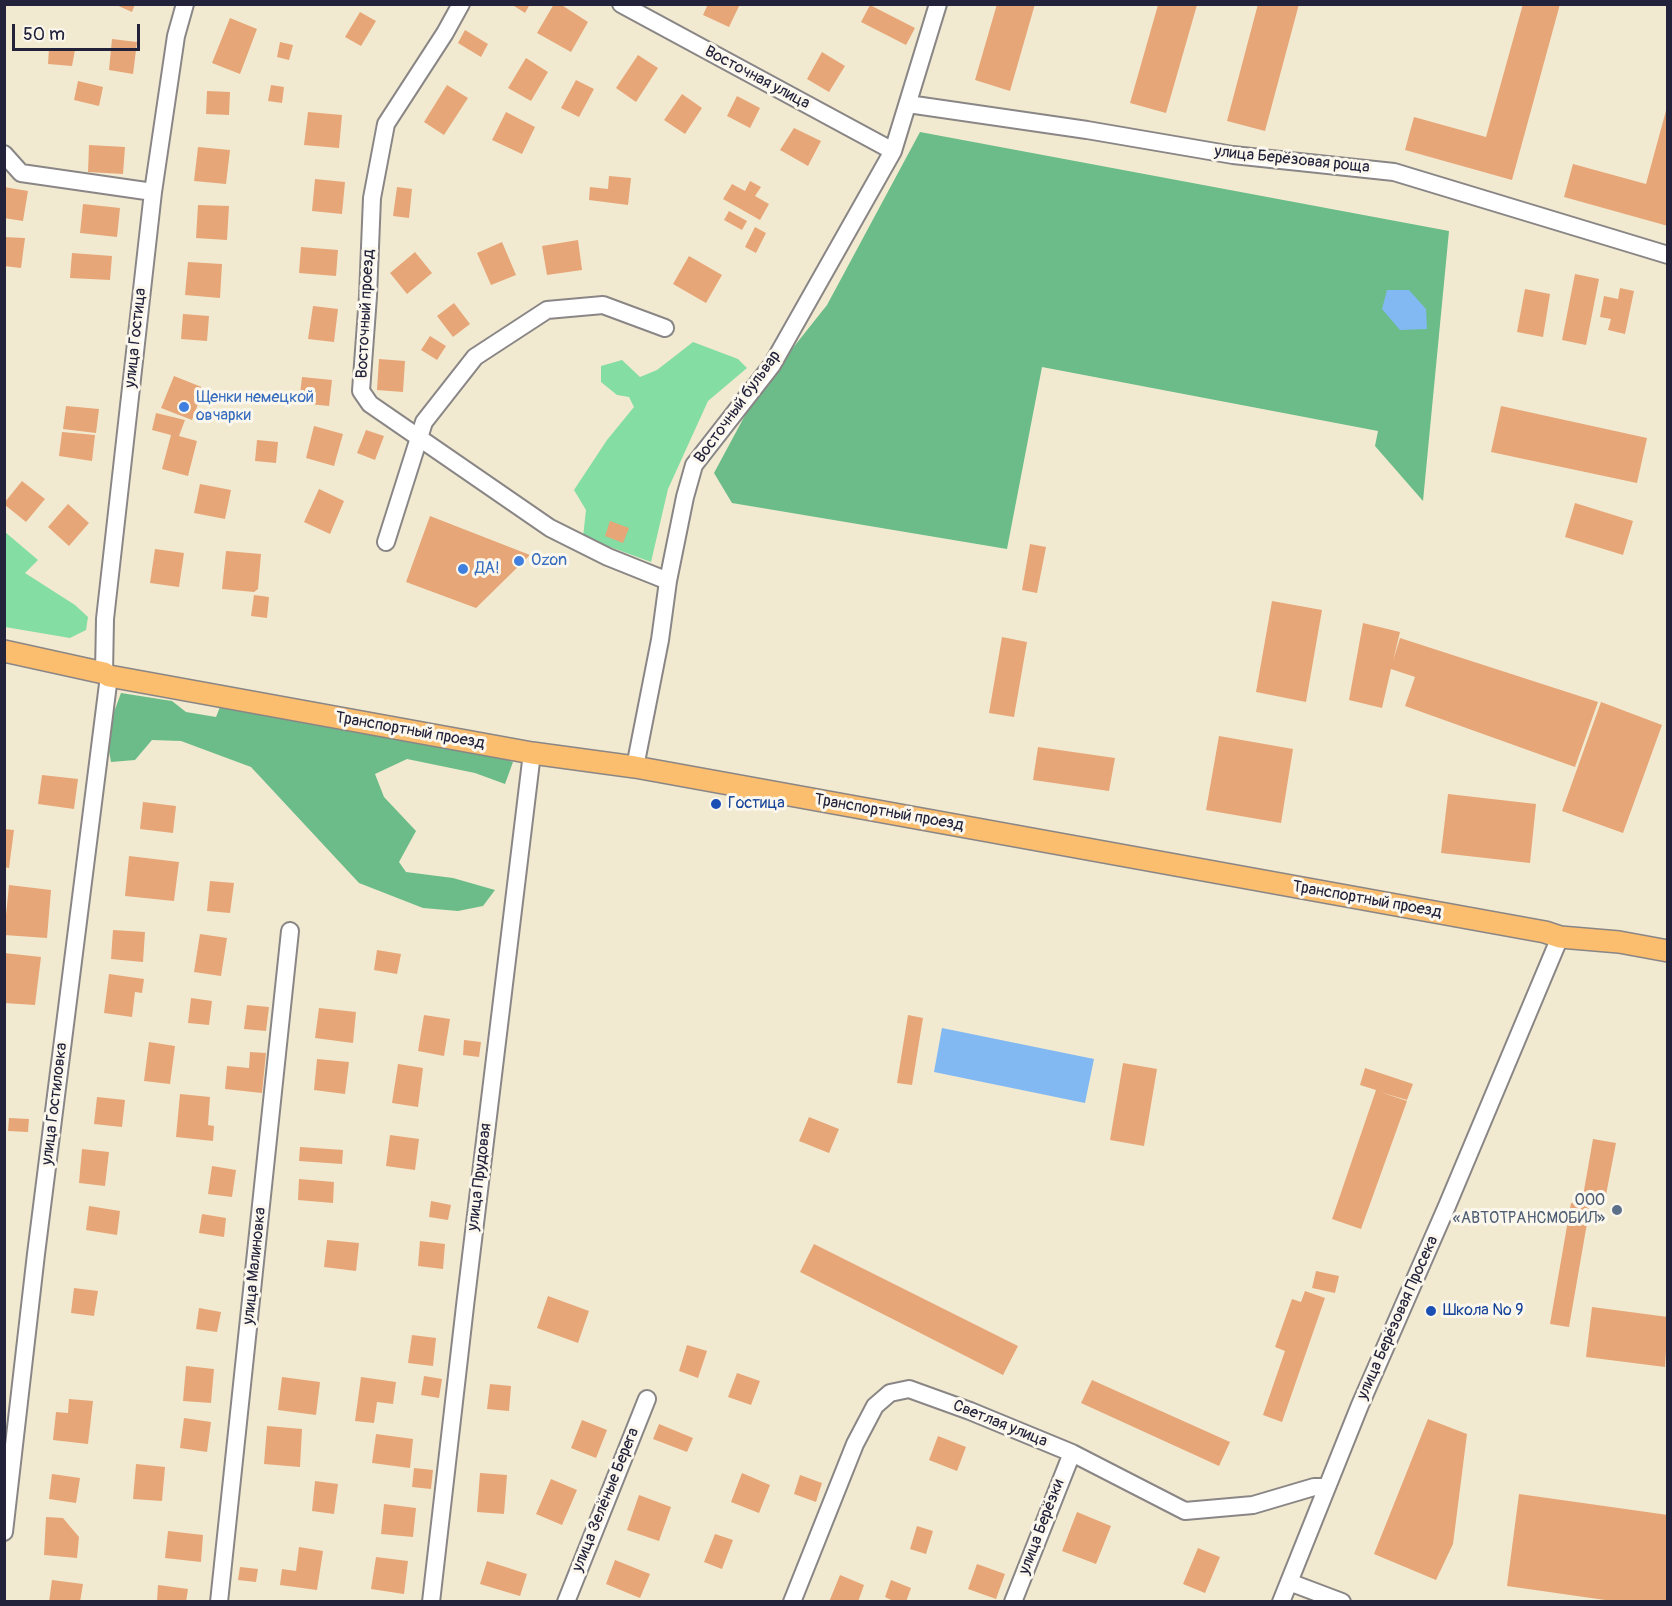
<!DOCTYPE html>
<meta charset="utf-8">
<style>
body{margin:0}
#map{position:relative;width:1672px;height:1606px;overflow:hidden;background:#f1ead1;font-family:Pangolin,sans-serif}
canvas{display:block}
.frame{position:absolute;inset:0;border:6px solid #22223b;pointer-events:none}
.scale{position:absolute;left:12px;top:24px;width:128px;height:27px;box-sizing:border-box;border:3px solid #22223b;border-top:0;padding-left:8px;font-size:18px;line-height:21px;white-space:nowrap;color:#22223b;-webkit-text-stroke:4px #fbf7ec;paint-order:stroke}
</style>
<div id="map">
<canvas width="1672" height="1606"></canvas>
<div class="frame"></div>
<div class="scale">50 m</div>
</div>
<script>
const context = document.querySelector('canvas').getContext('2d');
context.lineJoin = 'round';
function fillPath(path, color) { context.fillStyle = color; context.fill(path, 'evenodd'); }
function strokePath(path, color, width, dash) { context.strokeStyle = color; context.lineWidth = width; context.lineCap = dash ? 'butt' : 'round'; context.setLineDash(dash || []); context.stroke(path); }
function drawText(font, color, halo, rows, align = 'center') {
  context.font = font + ' Pangolin,sans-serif'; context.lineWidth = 6; context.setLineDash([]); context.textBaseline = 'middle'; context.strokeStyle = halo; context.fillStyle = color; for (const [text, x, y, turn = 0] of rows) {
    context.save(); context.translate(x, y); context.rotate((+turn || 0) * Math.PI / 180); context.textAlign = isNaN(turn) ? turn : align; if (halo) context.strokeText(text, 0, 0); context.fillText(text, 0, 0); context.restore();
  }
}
const green = new Path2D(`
 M693 342 738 359 747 368 708 401 668 489 651 562 583 537 586 510 574 490 607 440 634 407 629 397 617 395 601 382V366L622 360 640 377 657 370Z
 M5 532 38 560 25 573 75 605 88 617 86 630 70 638 5 627Z`);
const forest = new Path2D(`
 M920 132 1449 231 1423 501 1375 446 1378 431 1042 367 1007 549 732 503 714 473 757 393 827 305Z
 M121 693 172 701 186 712 216 717 220 707 491 754 513 762 505 784 475 773 407 759 375 774 384 797 416 831 399 862 406 872 453 878 495 890 483 906 458 911 423 908 359 883 251 767 181 741 152 740 135 760 111 762 106 734Z`);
const water = new Path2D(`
 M1387 290H1409L1426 309 1427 329 1400 330 1382 309Z
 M942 1028 1094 1059 1085 1103 934 1072Z`);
const building = new Path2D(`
 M114 4H135L132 12Z
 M511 4H530L525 13Z
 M554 4H560L588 22 571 52 537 33Z
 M708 4H740L729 27 703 15Z
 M997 4H1035L1010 91 975 80Z
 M1258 4H1299L1265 131 1227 121Z
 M1523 4H1560L1512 180 1405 150 1414 117 1486 137Z
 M870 5 915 28 906 45 861 22Z
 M1158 5H1197L1166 113 1130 103Z
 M360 12 376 21 361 46 345 37Z
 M230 18 257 29 240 74 212 63Z
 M465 30 488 44 481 57 458 43Z
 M112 39 137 42 133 74 109 70Z
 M280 42 293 45 289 60 277 57Z
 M49 48 75 50 72 66 48 64Z
 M822 52 845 66 829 92 807 79Z
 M638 55 658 68 636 102 616 88Z
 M526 58 548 72 531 101 508 88Z
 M576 80 594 89 579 117 561 108Z
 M78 81 103 87 99 106 74 100Z
 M271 85 284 87 282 103 268 101Z
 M447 85 468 98 444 135 424 122Z
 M207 91 230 92 229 115 206 114Z
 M682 94 702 108 685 134 664 120Z
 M737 96 760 108 750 128 727 116Z
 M1667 107 1668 226 1564 197 1573 164 1646 184Z
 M308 112 342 115 339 148 304 145Z
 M506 112 535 127 522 154 492 140Z
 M794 128 821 141 808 166 780 150Z
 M89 145 125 147 123 174 88 172Z
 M198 147 230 150 226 184 194 181Z
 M609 176 631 178 628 205 589 200 590 187 608 189Z
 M315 179 345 182 342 214 312 211Z
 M750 181 761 187 755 196 769 204 760 220 723 199 732 184 745 191Z
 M4 187 28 191 23 221 4 218Z
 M397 187 412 189 409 218 393 216Z
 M83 204 120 208 117 237 80 233Z
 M198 205 229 206 227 240 196 238Z
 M729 211 747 221 742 230 724 220Z
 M755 227 766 233 756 253 745 247Z
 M4 237 25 238 21 268 4 266Z
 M578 240 582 270 547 275 542 246Z
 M502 242 516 275 491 285 477 253Z
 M301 247 338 250 336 276 299 273Z
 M415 252 432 273 407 294 390 273Z
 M72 253 112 256 110 280 70 278Z
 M689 256 722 275 706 303 673 284Z
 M188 262 222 264 220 298 185 295Z
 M1575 274 1599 279 1586 345 1562 340Z
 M1620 288 1634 291 1625 334 1608 330 1611 319 1600 317 1604 296 1618 299Z
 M1525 289 1550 294 1543 337 1517 332Z
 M454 303 470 324 453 337 437 316Z
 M313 306 338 309 334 342 308 339Z
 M183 314 209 316 207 341 181 339Z
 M430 336 446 346 437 360 421 350Z
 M379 359 405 361 403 392 377 390Z
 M174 376 204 388 192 420 161 408Z
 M302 377 332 380 329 406 299 403Z
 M66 406 99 409 96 433 63 429Z
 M1501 406 1647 438 1637 483 1491 452Z
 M156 413 185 420 179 436 197 441 188 476 162 469 171 435 152 430Z
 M314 426 343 434 334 466 306 458Z
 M366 430 384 436 375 460 357 453Z
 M62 432 95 435 92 461 59 456Z
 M257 440 278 442 276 463 255 461Z
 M22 481 45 499 26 522 5 505V502Z
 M200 484 231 490 225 519 194 513Z
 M319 489 344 501 330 534 304 522Z
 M1575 503 1633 521 1623 555 1565 537Z
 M68 504 89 523 69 546 48 527Z
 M430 516 530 555 476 608 406 582Z
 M610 521 629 528 623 543 605 536Z
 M1030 544 1046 547 1037 593 1022 590Z
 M155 549 184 553 179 587 150 583Z
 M226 551 261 554 258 589 254 592 222 589Z
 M254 595 269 597 267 618 251 616Z
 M1272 601 1322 610 1306 702 1256 692Z
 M1363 623 1400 632 1393 661 1400 638 1598 702 1575 767 1405 706 1415 677 1391 669 1382 708 1349 700Z
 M1002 637 1027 642 1014 717 989 713Z
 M1601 702 1662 725 1623 833 1562 811Z
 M1219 736 1293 749 1281 823 1206 810Z
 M1038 747 1115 758 1109 791 1033 780Z
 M42 775 78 779 74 809 38 804Z
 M1448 794 1536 804 1530 863 1441 853Z
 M143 802 176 806 173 833 140 829Z
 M4 829 14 830 9 868 4 867Z
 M129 856 179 862 174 901 125 896Z
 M210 881 234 883 230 913 207 911Z
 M9 885 51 890 47 938 4 935Z
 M113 930 145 932 143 962 111 959Z
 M200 934 227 938 221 976 194 972Z
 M377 950 401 954 397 974 374 970Z
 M4 953 41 957 35 1005 4 1003Z
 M109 974 144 979 142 993 135 992 132 1017 104 1013Z
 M191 998 212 1001 209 1025 188 1023Z
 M247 1005 269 1007 266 1031 244 1029Z
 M319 1008 356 1012 353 1043 315 1038Z
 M424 1015 450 1019 444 1056 418 1051Z
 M908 1015 923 1018 912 1085 897 1083Z
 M464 1040 481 1042 479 1057 463 1055Z
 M149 1042 175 1046 170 1084 144 1081Z
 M250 1052 266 1053 262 1093 225 1089 227 1066 249 1068Z
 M317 1059 349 1062 345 1094 314 1090Z
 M1123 1063 1157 1069 1144 1146 1110 1140Z
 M398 1064 423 1068 418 1107 392 1103Z
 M1365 1068 1413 1084 1407 1100 1380 1092 1407 1101 1361 1229 1332 1219 1376 1090 1360 1085Z
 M180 1094 210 1097 208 1125 214 1126 213 1141 176 1137Z
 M97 1097 125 1100 122 1127 94 1124Z
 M809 1117 839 1129 829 1153 799 1141Z
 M9 1118 29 1119 28 1132 8 1131Z
 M390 1135 419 1139 415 1170 386 1166Z
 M1593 1139 1616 1143 1605 1200 1583 1196Z
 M300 1147 343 1150 342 1164 299 1161Z
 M82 1149 109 1152 105 1186 79 1183Z
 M212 1166 236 1170 232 1197 208 1194Z
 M299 1179 334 1182 333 1203 298 1200Z
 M431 1201 451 1205 448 1220 429 1217Z
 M1571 1203 1590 1206 1569 1327 1550 1324Z
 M89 1206 120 1211 117 1235 86 1230Z
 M202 1214 226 1218 224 1237 199 1233Z
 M327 1240 359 1243 356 1271 324 1267Z
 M420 1241 445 1244 443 1269 418 1266Z
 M814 1244 1018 1346 1003 1375 800 1272Z
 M1316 1271 1339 1276 1335 1293 1312 1288Z
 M74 1288 98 1291 94 1316 71 1313Z
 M1305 1291 1325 1298 1282 1422 1263 1415 1285 1351 1275 1347 1292 1299 1301 1302Z
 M548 1296 589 1311 578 1343 537 1328Z
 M1592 1307 1668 1317 1665 1367 1586 1357Z
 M199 1308 221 1312 217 1332 196 1329Z
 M412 1335 436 1338 433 1366 408 1363Z
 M687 1345 707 1351 698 1378 679 1371Z
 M186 1366 214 1369 211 1403 183 1401Z
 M737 1373 760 1381 751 1405 728 1397Z
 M424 1376 442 1379 439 1398 421 1395Z
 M282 1377 320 1382 316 1415 278 1410Z
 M361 1377 396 1382 393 1404 377 1402 374 1423 355 1421Z
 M1092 1380 1230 1442 1219 1466 1081 1403Z
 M490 1384 511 1386 509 1411 487 1409Z
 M69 1399 93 1401 88 1444 53 1440 56 1412 68 1413Z
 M184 1418 211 1422 207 1452 180 1448Z
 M1428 1419 1467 1434 1453 1544 1436 1580 1374 1554Z
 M582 1420 607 1430 596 1458 571 1448Z
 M659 1424 693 1438 687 1452 653 1439Z
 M267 1426 302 1429 300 1467 264 1464Z
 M376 1434 413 1439 410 1468 372 1463Z
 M938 1436 966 1447 957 1471 929 1460Z
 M136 1464 165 1467 162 1501 133 1499Z
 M414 1468 433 1470 431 1489 412 1487Z
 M480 1473 507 1475 504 1514 477 1512Z
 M742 1473 770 1485 759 1513 731 1502Z
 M52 1474 80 1478 76 1503 49 1499Z
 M800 1475 822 1483 816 1502 794 1494Z
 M551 1479 577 1490 562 1525 536 1514Z
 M315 1481 338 1484 334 1514 312 1511Z
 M1519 1494 1668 1515V1602H1619L1507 1586Z
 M639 1495 671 1507 659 1541 627 1530Z
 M384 1504 416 1508 413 1537 381 1534Z
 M1077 1512 1111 1526 1096 1564 1062 1551Z
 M46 1517 63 1518 79 1537 77 1558 44 1555Z
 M917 1526 933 1531 926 1554 910 1549Z
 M168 1531 203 1535 201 1562 165 1558Z
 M715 1534 733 1540 722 1569 704 1562Z
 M299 1547 323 1551 317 1590 280 1585 282 1569 296 1571Z
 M1198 1548 1220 1557 1205 1593 1183 1584Z
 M376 1557 408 1561 404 1594 371 1589Z
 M615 1560 650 1574 640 1598 606 1584Z
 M487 1561 527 1574 520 1596 480 1584Z
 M977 1564 1005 1574 996 1599 968 1589Z
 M240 1567 258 1569 256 1582 238 1580Z
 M840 1575 864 1585 858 1602H829Z
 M52 1580 83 1584 80 1602H49Z
 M891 1580 911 1588 906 1602H895L885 1597Z
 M158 1585 188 1589 186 1602H157Z`);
const minor = new Path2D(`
 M461 4 445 33 386 124 372 198 368 296 361 391 370 404 550 528 608 557 668 581
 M621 4 893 151
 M908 104 1087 130 1233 155 1394 172 1668 255
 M4 154 21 173 153 192
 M386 542 424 422 475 357 547 310 603 305 665 328
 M104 673 105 619 153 192 176 36 185 4
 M635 767 660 640 668 581 685 497 694 465 772 365 893 151 938 4
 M4 1532 36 1254 109 676
 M1289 1582 1342 1602
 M219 1602 290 931
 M431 1602 465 1306 532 753
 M566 1602 647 1399
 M792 1602 855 1444 875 1406 890 1393 909 1389 970 1411 1072 1453 1185 1511 1253 1505 1314 1487H1327
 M1013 1602 1072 1453
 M1281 1602 1360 1405 1447 1206 1560 937`);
const major = new Path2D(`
 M4 651 104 673 109 676 532 753 635 767 1545 932 1560 937 1619 942 1668 951`);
const markers = [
 [184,407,6,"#3f7fe0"],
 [519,561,6,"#3f7fe0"],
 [463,569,6,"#3f7fe0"],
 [716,804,6,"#1a4fb4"],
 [1617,1210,6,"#5c6f8a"],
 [1431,1311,6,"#1a4fb4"]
];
const streetNames = [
 ["Восточная улица",757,78,28],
 ["улица Берёзовая роща",1292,160,6],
 ["Восточный проезд",366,314,-87],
 ["улица Гостица",136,338,-84],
 ["Восточный бульвар",738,407,-54],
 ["Транспортный проезд",410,731,10],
 ["Транспортный проезд",889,813,10],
 ["Транспортный проезд",1367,900,10],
 ["улица Гостиловка",55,1104,-83],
 ["улица Прудовая",480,1177,-83],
 ["улица Малиновка",255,1266,-84],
 ["улица Берёзовая Просека",1398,1318,-66],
 ["Светлая улица",1000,1424,22],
 ["улица Зелёные Берега",606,1500,-68],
 ["улица Берёзки",1042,1527,-69]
];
const shopNames = [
 ["Щенки немецкой",196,398],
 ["овчарки",196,416],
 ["Ozon",531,561],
 ["ДА!",475,569]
];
const transitNames = [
 ["Гостица",728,804],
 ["Школа № 9",1443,1311]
];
const serviceNames = [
 ["ООО",1605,1201],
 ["«АВТОТРАНСМОБИЛ»",1605,1219]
];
fillPath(green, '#84dda3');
fillPath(forest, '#6bbc89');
fillPath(water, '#82b9f2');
fillPath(building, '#e7a677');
strokePath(minor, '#8a8686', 20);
strokePath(major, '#8a8686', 24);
strokePath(minor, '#fff', 16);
strokePath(major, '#fbbd6e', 21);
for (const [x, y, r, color] of markers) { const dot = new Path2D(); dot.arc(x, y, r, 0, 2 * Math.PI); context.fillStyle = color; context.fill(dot); strokePath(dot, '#fbf7ec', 2); }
drawText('16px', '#22223b', '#fbf7ec', streetNames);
drawText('16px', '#366cbe', '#fbf7ec', shopNames, 'left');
drawText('16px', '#164399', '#fbf7ec', transitNames, 'left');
drawText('16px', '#4e5e75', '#fbf7ec', serviceNames, 'right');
</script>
